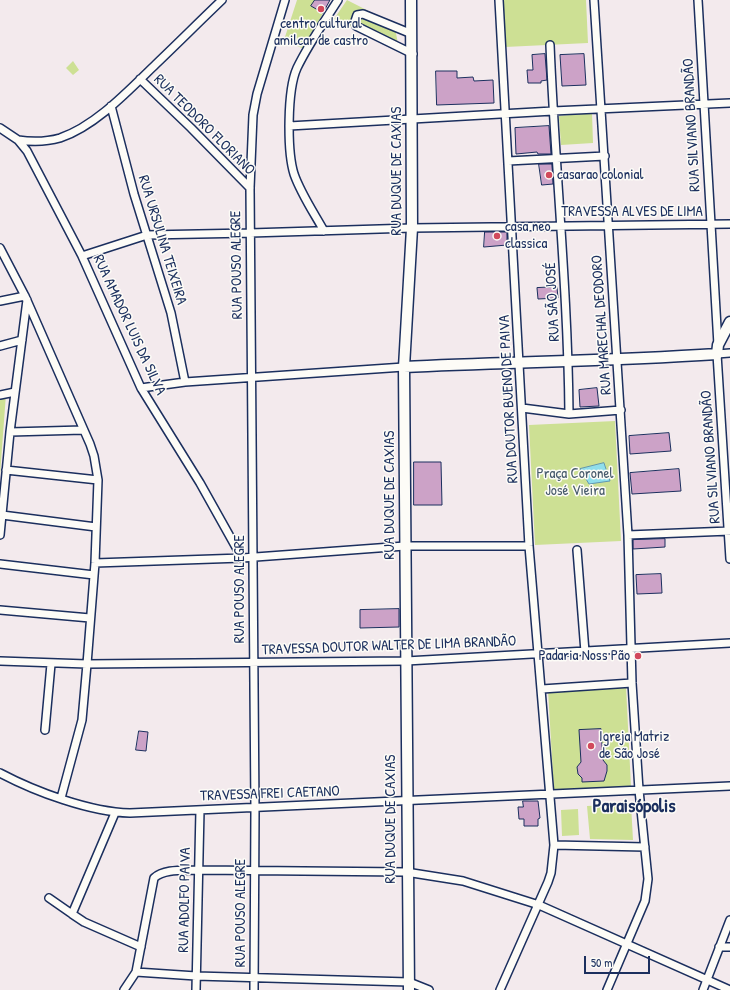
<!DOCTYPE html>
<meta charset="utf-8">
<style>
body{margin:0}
#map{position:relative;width:730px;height:990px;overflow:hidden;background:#f3eaed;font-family:"Patrick Hand",sans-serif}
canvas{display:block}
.scale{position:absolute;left:584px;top:956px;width:66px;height:18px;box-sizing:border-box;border:2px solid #1b2f5e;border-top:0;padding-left:5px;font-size:12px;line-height:14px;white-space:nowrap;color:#1b2f5e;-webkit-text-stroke:3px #fdfcf7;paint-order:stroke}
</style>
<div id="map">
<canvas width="730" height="990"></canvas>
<div class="scale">50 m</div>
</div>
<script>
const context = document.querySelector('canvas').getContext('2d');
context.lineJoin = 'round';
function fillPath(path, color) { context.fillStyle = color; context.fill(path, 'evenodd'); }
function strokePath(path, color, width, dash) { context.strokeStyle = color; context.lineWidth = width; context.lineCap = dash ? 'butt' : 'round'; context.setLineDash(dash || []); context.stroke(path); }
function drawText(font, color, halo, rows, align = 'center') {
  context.font = font + ' "Patrick Hand",sans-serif'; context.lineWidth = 3; context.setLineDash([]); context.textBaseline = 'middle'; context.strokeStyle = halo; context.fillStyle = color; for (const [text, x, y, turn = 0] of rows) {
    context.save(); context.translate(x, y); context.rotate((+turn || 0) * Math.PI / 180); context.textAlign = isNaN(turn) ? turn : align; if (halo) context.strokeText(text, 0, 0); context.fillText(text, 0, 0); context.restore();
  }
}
const green = new Path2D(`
 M297 0H330L304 49 284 40Z
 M347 0 394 24 399 48 334 19Z
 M503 0H586L588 43 505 47Z
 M73 61 79 70 73 75 66 68Z
 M592 113 593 143 561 145 559 116Z
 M6 394 0 475V396Z
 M615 421 621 541 535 545 529 425Z
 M626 686 631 787 554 792 548 690Z
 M631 804 633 840 590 839 587 806Z
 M578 809 579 835 562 836 561 810Z`);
const water = new Path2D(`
 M604 463 610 481 589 484 580 469Z`);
const building = new Path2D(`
 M315 0H330L323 13 311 6Z
 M545 54 547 80 541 81V83H528L527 70H533L532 55Z
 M584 54 586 85 562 86 560 55Z
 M436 71H457V78L473 77 474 81 493 80 494 103 437 105Z
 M549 126 551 154H538L537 152 516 154 515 128Z
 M539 164H552L553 184 542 185Z
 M485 232H507V245L484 247Z
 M557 287 558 298 538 299 537 288Z
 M597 388 599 406 580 407 579 390Z
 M669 433 671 451 630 454 629 436Z
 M414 462H441L442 505H414Z
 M679 469 681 491 632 494 630 473Z
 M665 539V547L633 549V540Z
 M661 574 662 593 637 594 636 575Z
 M399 609V627L360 628V610Z
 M601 729 603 760 607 765V771L604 781 582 782V778L578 774 577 767 581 762 579 730Z
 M139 731 148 732 146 751 136 750Z
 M523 801H538L540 818 538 819V826H524V819H519L518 807H523Z`);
const street = new Path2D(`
 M499 0 529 546 554 845 551 873 548 882 500 990
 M594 0 628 535 632 683 639 790 648 879 645 901 607 990
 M698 0 718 345
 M412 34 363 14 357 15 355 21 356 26 413 54
 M550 45C555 168 568 291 569 414
 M140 79 191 128 250 188
 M111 106 134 194 171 313 185 382
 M289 126 553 111 730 103
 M0 128 18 140 27 151 82 256 141 388 200 483 242 558
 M18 140C32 142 46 142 60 138 96 126 130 89 156 64 178 43 200 21 222 0
 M508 161 605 156
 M324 231C314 213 301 194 294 174 287 151 287 90 297 68 308 45 324 22 338 0
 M0 248 25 296 90 444 94 456 98 480 95 563 87 664 82 720 61 798
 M82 256 147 235 250 233 412 228 730 224
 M0 301 25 296
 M0 346 22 340
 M730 353 717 354 730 559
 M141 388 185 382 404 367
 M0 395 15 392
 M522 408 569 414 621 410
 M10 432 83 430
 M6 470 98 480
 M2 515 96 527
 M0 535 10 432 27 300
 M628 535 730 531
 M577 550 585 652
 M95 563 242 558 405 546H529
 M0 564 94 575
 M0 610 90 618
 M0 661 87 664 406 661 730 643
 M542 689 632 683
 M45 730 51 664
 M0 773C36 792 90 812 130 813L730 786
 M115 813 72 914 84 922 141 947
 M554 845 645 847
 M49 898 72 914
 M719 947H730
 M136 972 196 976 409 982 429 990
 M124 990 136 972 154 878C165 868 185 871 200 870L406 872 463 881 539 905 730 990
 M196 990 200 810
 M254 990 255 809 250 188 253 115 257 94 285 0
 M703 990 730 920`);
const secondary = new Path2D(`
 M404 367C509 362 613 361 717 354L718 345 730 322
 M409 990 404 367 412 228 411 0`);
const markers = [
 [321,9,4,"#d1495b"],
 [549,175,4,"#d1495b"],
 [497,236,4,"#d1495b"],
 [638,656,4,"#d1495b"],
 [591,746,4,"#d1495b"]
];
const poiNames = [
 ["centro cultural",321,24,"center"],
 ["amilcar de castro",321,41,"center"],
 ["casarao colonial",557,175],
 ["casa neo",505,227],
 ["classica",505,244],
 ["Padaria Noss Pão",630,656,"right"],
 ["Igreja Matriz",599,737],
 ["de São José",599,754]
];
const streetNames = [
 ["RUA TEODORO FLORIANO",204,125,45],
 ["RUA SILVIANO BRANDÃO",692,125,-93],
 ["RUA DUQUE DE CAXIAS",397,171,-90],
 ["TRAVESSA ALVES DE LIMA",632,212],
 ["RUA URSULINA TEIXEIRA",162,240,73],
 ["RUA POUSO ALEGRE",237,265,-91],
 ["RUA SÃO JOSÉ",553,302,-93],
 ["RUA AMADOR LUIS DA SILVA",129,325,65],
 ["RUA MARECHAL DEODORO",602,325,-94],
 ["RUA DOUTOR BUENO DE PAIVA",509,399,-93],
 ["RUA SILVIANO BRANDÃO",711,457,-94],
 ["RUA DUQUE DE CAXIAS",390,495,-90],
 ["RUA POUSO ALEGRE",240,589,-90],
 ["TRAVESSA DOUTOR WALTER DE LIMA BRANDÃO",389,646,-2],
 ["TRAVESSA FREI CAETANO",270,794,-2],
 ["RUA DUQUE DE CAXIAS",391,819,-90],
 ["RUA ADOLFO PAIVA",185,900,-89],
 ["RUA POUSO ALEGRE",241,913,-90]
];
const parkNames = [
 ["Praça Coronel",575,474],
 ["José Vieira",575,491]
];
const districtNames = [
 ["Paraisópolis",634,807]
];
fillPath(green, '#cde094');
fillPath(water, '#8fdeec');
strokePath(water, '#6198b3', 1);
fillPath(building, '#cca2c7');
strokePath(building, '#1b2f5e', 1);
strokePath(street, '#1b2f5e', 10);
strokePath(secondary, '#1b2f5e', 13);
strokePath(street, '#fdfcf7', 7);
strokePath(secondary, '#fdfcf7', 10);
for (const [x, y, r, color] of markers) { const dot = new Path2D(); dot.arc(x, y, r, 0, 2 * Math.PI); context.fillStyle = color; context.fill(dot); strokePath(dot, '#fdfcf7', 1.5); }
drawText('15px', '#1b2f5e', '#fdfcf7', poiNames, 'left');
drawText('15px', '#1b2f5e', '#fdfcf7', streetNames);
drawText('15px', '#485b6c', '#fdfcf7', parkNames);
drawText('bold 19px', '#1b2f5e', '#fdfcf7', districtNames);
</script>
